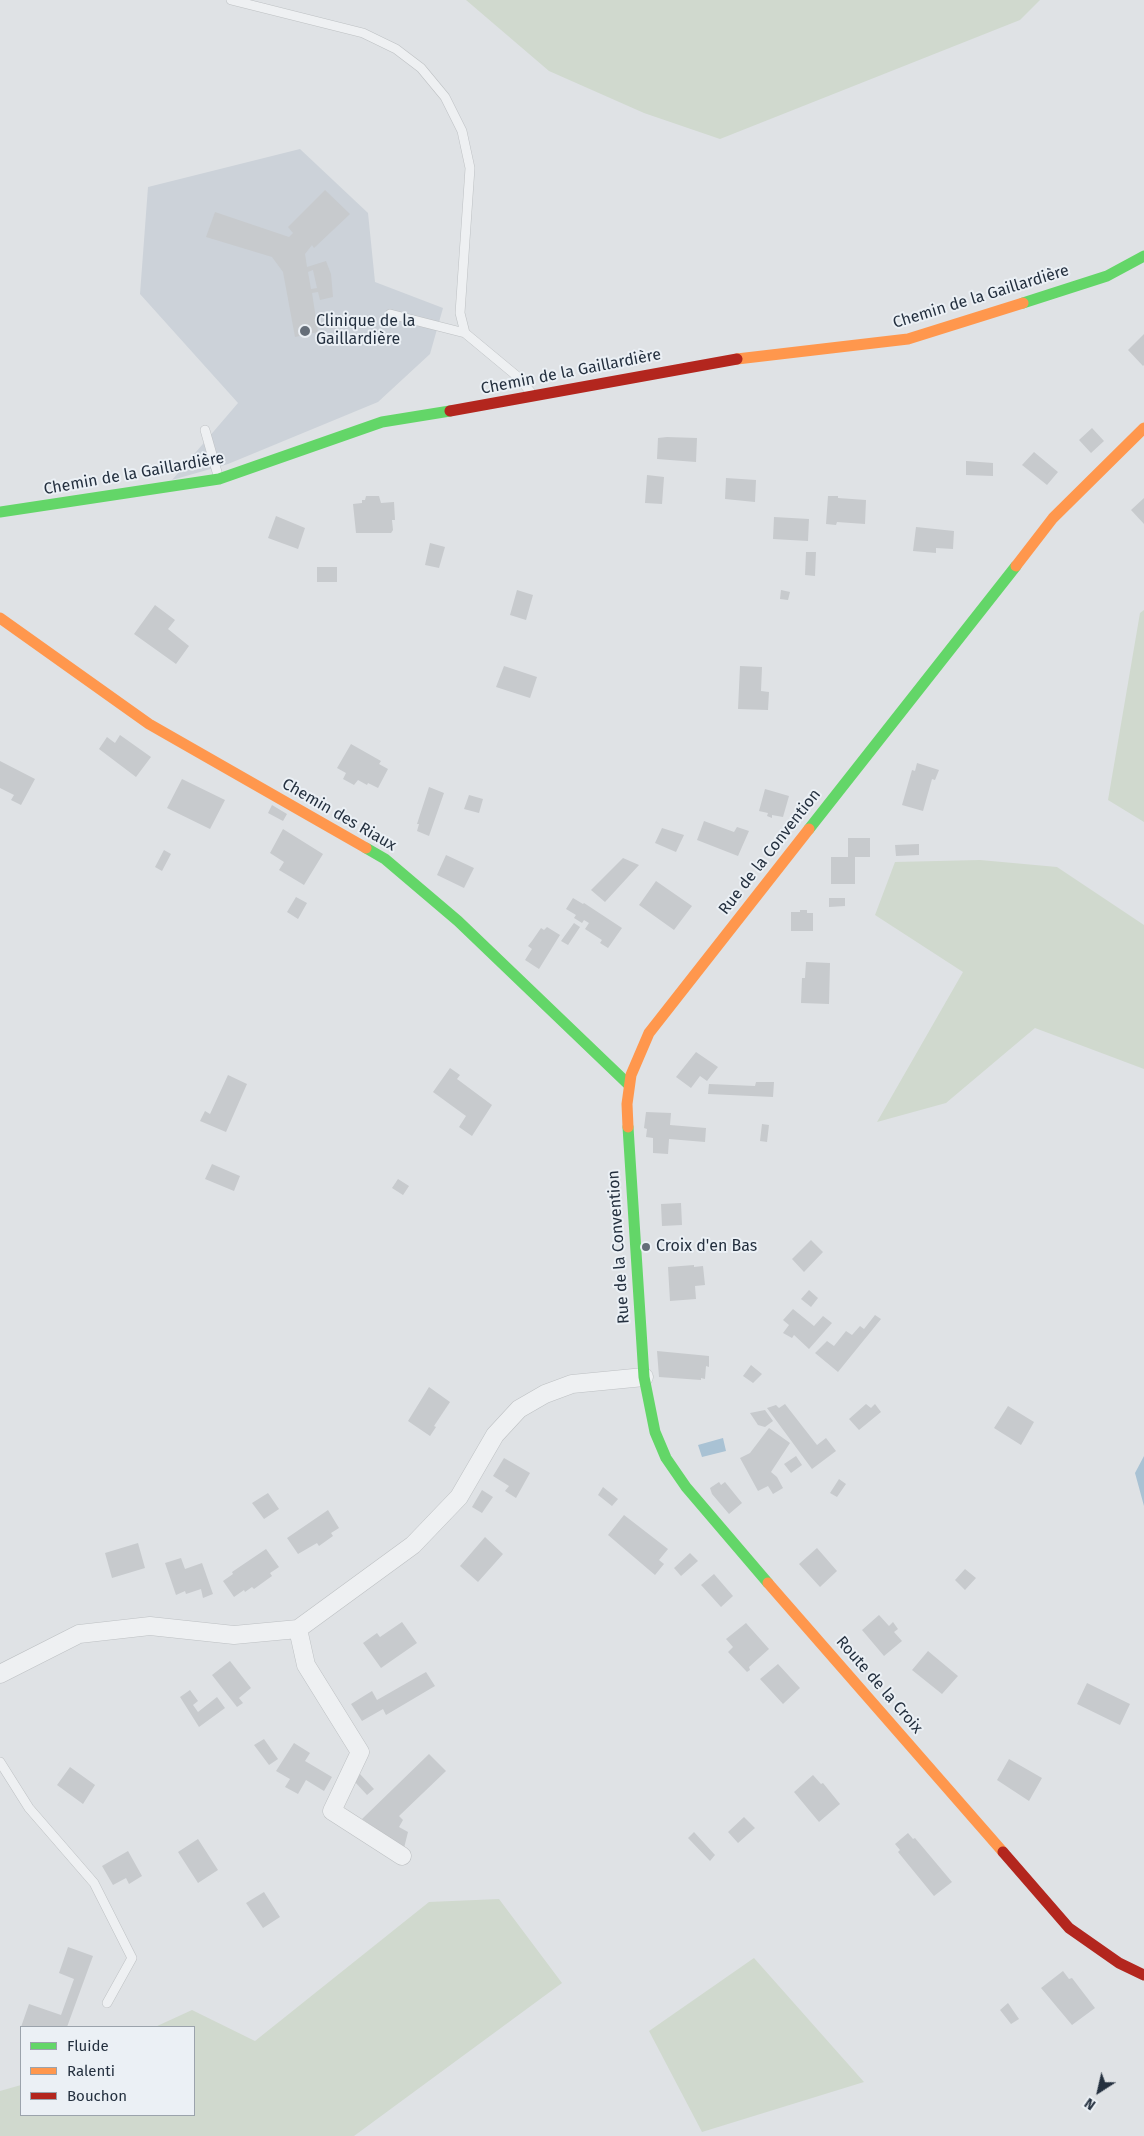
<!DOCTYPE html>
<meta charset="utf-8">
<style>
body{margin:0}
#map{position:relative;width:1144px;height:2136px;overflow:hidden;background:#dfe2e5;font-family:"Fira Sans",sans-serif}
canvas{display:block}
.legend{position:absolute;left:20px;top:2026px;width:175px;height:90px;box-sizing:border-box;background:#ebf0f5;border:1px solid #9ba3ac;margin:0;padding:6px 9px;list-style:none;font-size:15px;color:#24303f}
.legend li{display:flex;align-items:center;gap:10px;height:25px}
.legend b{width:25px;border:1px solid #9ba3ac}
.north{position:absolute;left:1074px;top:2066px;width:50px;height:50px;-webkit-text-stroke:4px #ebf0f5;paint-order:stroke;rotate:215deg;font-size:14px;font-weight:700;line-height:20px;text-align:center;color:#24303f}
.north::after{content:'';display:block;margin:auto;width:18px;height:22px;background:#24303f;clip-path:polygon(50% 0,100% 100%,50% 72%,0 100%)}
</style>
<div id="map">
<canvas width="1144" height="2136"></canvas>
<ul class="legend">
<li><b style="height:6px;background:#63d668"></b>Fluide</li>
<li><b style="height:6px;background:#ff974d"></b>Ralenti</li>
<li><b style="height:6px;background:#b3261e"></b>Bouchon</li>
</ul>
<div class="north">N</div>
</div>
<script>
const context = document.querySelector('canvas').getContext('2d');
context.lineJoin = 'round';
function fillPath(path, color) { context.fillStyle = color; context.fill(path, 'evenodd'); }
function strokePath(path, color, width, dash) { context.strokeStyle = color; context.lineWidth = width; context.lineCap = dash ? 'butt' : 'round'; context.setLineDash(dash || []); context.stroke(path); }
function drawText(font, color, halo, rows, align = 'center') {
  context.font = font + ' "Fira Sans",sans-serif'; context.lineWidth = 4; context.setLineDash([]); context.textBaseline = 'middle'; context.strokeStyle = halo; context.fillStyle = color; for (const [text, x, y, turn = 0] of rows) {
    context.save(); context.translate(x, y); context.rotate((+turn || 0) * Math.PI / 180); context.textAlign = isNaN(turn) ? turn : align; if (halo) context.strokeText(text, 0, 0); context.fillText(text, 0, 0); context.restore();
  }
}
const built = new Path2D(`
 M300 149 368 213 375 282 443 308 430 354 378 402 228 464 172 480 238 403 140 294 148 187Z`);
const green = new Path2D(`
 M466 0H1040L1020 20 720 139 644 113 549 71Z
 M1144 610V822L1108 800 1140 613Z
 M980 860 1057 867 1144 925V1069L1035 1028 946 1103 877 1122 963 972 875 915 895 862Z
 M499 1899 562 1983 354 2136H0V2091L21 2085V2115H194V2027H155L192 2010 255 2041 429 1902Z
 M754 1958 864 2082 702 2132 649 2031Z`);
const water = new Path2D(`
 M723 1438 726 1451 702 1457 698 1445Z
 M1144 1456V1506L1135 1473Z`);
const building = new Path2D(`
 M325 190 350 214 314 248 312 245 305 254 307 267 326 261 331 274 333 297 320 300 318 292 312 293 318 332 295 337 283 272 272 257 206 237 215 212 289 237 293 233 288 227ZM313 270 317 288 311 289 308 272Z
 M1144 334V365L1143 366 1128 350Z
 M1092 428 1104 441 1091 453 1079 440Z
 M667 437 697 438 696 462 657 459 658 438Z
 M1034 452 1058 472 1047 485 1022 465Z
 M966 461 993 463V476L966 475Z
 M647 475 664 477 662 504 645 503Z
 M726 478 756 480 755 502 725 499Z
 M366 496H379L381 503 394 502 395 520H392L393 530 391 533H356L353 504 362 503V500H365Z
 M828 496H838V498L866 500 865 524 837 522 836 525 826 524Z
 M1144 498V524L1131 510Z
 M276 516 305 528 298 549 268 538Z
 M774 517 809 519 808 541 773 539Z
 M916 527 954 531 953 549 936 548V553L913 551Z
 M430 543 445 547 439 568 425 565Z
 M806 552H816L815 576 805 575Z
 M317 567H337V582H317Z
 M517 590 533 595 526 620 510 615Z
 M781 590 790 592 788 600 780 599Z
 M155 605 175 620 168 629 189 646 176 664 134 634Z
 M504 666 537 677 530 698 496 687Z
 M740 666 762 667 761 691 769 692 768 710 738 709Z
 M120 735 151 757 136 777 99 749 107 737 115 743Z
 M351 744 381 761 379 764 388 769 378 788 368 783 367 785 358 780 354 785 343 779 346 773 337 768Z
 M0 761 35 779 21 805 11 800 14 795 0 788Z
 M917 763 939 770 935 780 932 779 923 811 902 805 912 770 915 771Z
 M182 779 225 800 210 829 167 808Z
 M429 787 444 793 429 836 417 831 419 824H417Z
 M765 789 789 796 783 817 772 815V818L767 816 768 813 759 811Z
 M469 795 483 799 479 813 464 809Z
 M272 805 287 814 283 821 268 813Z
 M704 821 734 832 737 827 749 831 738 856 697 840Z
 M662 828 684 835 676 852 655 843Z
 M283 829 323 854 304 885 279 870 284 862 270 853Z
 M848 838H870V857H855V884H831V857H848Z
 M919 844V855L896 856 895 845Z
 M164 850 171 854 162 871 155 867Z
 M446 855 474 868 464 888 437 875Z
 M623 858 639 865 605 902 591 890Z
 M656 881 692 906 674 930 639 905Z
 M296 897 307 903 298 919 287 912Z
 M573 898 583 904 584 903 622 928 608 948 600 943 602 940 585 929 589 923 584 920 582 923 574 918 576 915 566 909Z
 M829 898H845V906L829 907Z
 M800 910H807V913H813V931H791V912H800Z
 M574 923 580 927 568 945 561 941Z
 M547 927 560 935 539 969 525 960 532 949 528 946 532 941 541 928 544 930Z
 M806 962 830 963 829 1004 801 1003 802 978H805Z
 M696 1052 718 1067 707 1081 700 1076 691 1088 676 1077Z
 M450 1068 460 1075 457 1079 492 1105 472 1136 459 1127 466 1116 433 1092Z
 M228 1075 247 1084 226 1132 200 1121 205 1111 210 1114Z
 M756 1082H774L773 1097 708 1094 709 1084 755 1086Z
 M646 1112 671 1113 670 1125 706 1128 705 1142 669 1139 668 1154 653 1153V1138L646 1137 647 1129 644 1128Z
 M762 1124 769 1125 767 1142 760 1141Z
 M212 1164 240 1176 234 1191 205 1179Z
 M398 1179 409 1186 403 1195 392 1188Z
 M681 1203 682 1225 662 1226 661 1204Z
 M811 1240 823 1252 804 1272 792 1259Z
 M694 1265V1267L703 1266 705 1285 695 1286 696 1299 670 1301 668 1267Z
 M809 1290 818 1298 811 1307 801 1299Z
 M793 1309 814 1326 823 1316 832 1323 809 1349 794 1335 792 1338 783 1333 789 1325 783 1320Z
 M875 1315 881 1319 838 1372 815 1353 827 1341 834 1346 846 1331 852 1335 860 1326 864 1329Z
 M657 1351 709 1356V1367L706 1366 705 1379 701 1378V1380L659 1377Z
 M751 1365 762 1374 753 1383 743 1376Z
 M429 1387 450 1402 434 1426 436 1427 430 1436 408 1421Z
 M785 1404 817 1445 826 1438 836 1451 812 1469 767 1408 776 1405 779 1408Z
 M866 1404 871 1408 875 1404 881 1412 859 1430 849 1419Z
 M1008 1406 1034 1422 1021 1445 994 1428Z
 M765 1410 773 1421 765 1427 758 1425 750 1413Z
 M769 1428 790 1443 771 1472 777 1477 783 1488 773 1494 768 1486 758 1491 740 1458 750 1453Z
 M796 1456 802 1465 791 1473 784 1464Z
 M504 1458 530 1473 516 1498 505 1491 509 1486 493 1476Z
 M839 1479 846 1484 837 1497 830 1493Z
 M719 1482 721 1485 725 1482 742 1503 729 1514 712 1494 710 1488Z
 M603 1487 618 1499 612 1506 598 1495Z
 M482 1490 493 1497 482 1513 472 1507Z
 M268 1493 279 1509 264 1519 252 1503Z
 M328 1510 339 1528 331 1533 333 1536 319 1546 317 1543 298 1554 287 1538Z
 M624 1515 668 1549 659 1560 664 1564 655 1575 608 1535Z
 M485 1537 503 1554 478 1582 460 1566Z
 M138 1543 145 1568 112 1578 105 1553Z
 M817 1548 837 1571 820 1587 799 1564Z
 M266 1549 279 1567 270 1573 272 1576 254 1589 252 1587 245 1592 244 1590 234 1597 223 1581 233 1574 232 1572Z
 M690 1553 698 1561 681 1576 674 1568Z
 M181 1558 185 1569 202 1563 213 1594 203 1598 201 1589 186 1594 185 1591 176 1595 165 1563Z
 M965 1569 976 1578 965 1590 955 1580Z
 M714 1574 733 1596 721 1607 701 1585Z
 M879 1615 889 1626 893 1622 898 1629 894 1632 902 1641 884 1656 862 1630Z
 M402 1622 417 1643 381 1668 363 1643 377 1633 380 1637Z
 M746 1623 769 1649 749 1667 750 1670 747 1672 728 1652 733 1647 726 1639Z
 M928 1651 958 1676 942 1694 912 1670Z
 M230 1661 251 1688 239 1698 243 1703 237 1707 212 1675Z
 M778 1664 800 1688 783 1704 760 1679Z
 M426 1672 435 1686 386 1715 383 1709 362 1721 351 1704 372 1691 377 1700Z
 M1087 1683 1130 1704 1120 1725 1077 1704Z
 M190 1690 198 1701 193 1705 198 1712 217 1697 225 1708 199 1727 180 1697Z
 M264 1739 278 1759 269 1765 254 1745Z
 M294 1743 310 1753 305 1761 332 1777 324 1791 306 1780 298 1794 285 1787 290 1779 276 1771Z
 M429 1754 446 1771 399 1816 403 1820 399 1827 408 1832 404 1848 362 1819Z
 M1009 1759 1042 1778 1029 1801 997 1780Z
 M70 1767 95 1785 83 1804 57 1785Z
 M360 1774 374 1789 367 1795 355 1782Z
 M813 1775 821 1784 823 1783 840 1804 819 1822 794 1792Z
 M744 1817 755 1828 738 1843 728 1832Z
 M694 1832 715 1855 710 1861 688 1838Z
 M908 1833 913 1839 915 1838 952 1882 934 1896 898 1852 900 1850 895 1844Z
 M198 1839 218 1870 198 1883 178 1852Z
 M128 1851 142 1876 129 1884 126 1878 113 1885 102 1866Z
 M264 1892 280 1917 263 1928 246 1903Z
 M68 1947 93 1956 67 2027H21L29 2004 61 2015 74 1979 59 1973Z
 M1063 1971 1069 1979 1072 1978 1095 2008 1072 2025 1041 1988Z
 M1008 2003 1019 2019 1011 2024 1000 2010Z`);
const lane = new Path2D(`
 M231 0 363 33 396 49 421 68 445 97 462 131 470 168 460 313 465 333
 M390 314 465 333 518 377 533 395
 M205 430 219 479
 M0 1762 29 1808 94 1883 132 1958 107 2003`);
const street = new Path2D(`
 M298 1629 306 1665 360 1752 332 1811 402 1856
 M0 1674 79 1634 150 1626 234 1635 298 1629 413 1545 459 1497 495 1435 519 1409 545 1394 572 1384 644 1377`);
const fast = new Path2D(`
 M1023 303 1107 276 1144 256
 M0 512 219 479 382 422 450 411
 M809 829 1016 566
 M366 848 385 859 458 921 628 1084
 M628 1127 644 1377 655 1432 666 1458 686 1487 768 1583`);
const slow = new Path2D(`
 M737 359 908 339 1023 303
 M1016 566 1053 518 1144 428
 M0 618 149 724 366 848
 M628 1127 627 1104 631 1075 649 1033 809 829
 M768 1583 1003 1852`);
const jam = new Path2D(`
 M450 411 737 359
 M1003 1852 1069 1928 1119 1963 1144 1975`);
const markers = [
 [305,331,6,"#656e79"],
 [646,1247,5,"#656e79"]
];
const streetNames = [
 ["Chemin de la Gaillardière",981,297,-17],
 ["Chemin de la Gaillardière",571,372,-11],
 ["Chemin de la Gaillardière",134,474,-10],
 ["Chemin des Riaux",339,815,30],
 ["Rue de la Convention",770,852,-52],
 ["Rue de la Convention",619,1247,-94],
 ["Route de la Croix",879,1685,49]
];
const poiNames = [
 ["Clinique de la",316,322],
 ["Gaillardière",316,340],
 ["Croix d'en Bas",656,1247]
];
fillPath(built, '#ccd2d9');
fillPath(green, '#d0d9ce');
fillPath(water, '#a9c2d4');
fillPath(building, '#c7cacd');
strokePath(lane, '#bdc0c3', 10);
strokePath(street, '#bdc0c3', 19);
strokePath(lane, '#eef0f2', 9);
strokePath(street, '#eef0f2', 18);
strokePath(fast, '#63d668', 11);
strokePath(slow, '#ff974d', 11);
strokePath(jam, '#b3261e', 11);
for (const [x, y, r, color] of markers) { const dot = new Path2D(); dot.arc(x, y, r, 0, 2 * Math.PI); context.fillStyle = color; context.fill(dot); strokePath(dot, '#ebf0f5', 2); }
drawText('16px', '#24303f', '#ebf0f5', streetNames);
drawText('16px', '#24303f', '#ebf0f5', poiNames, 'left');
</script>
